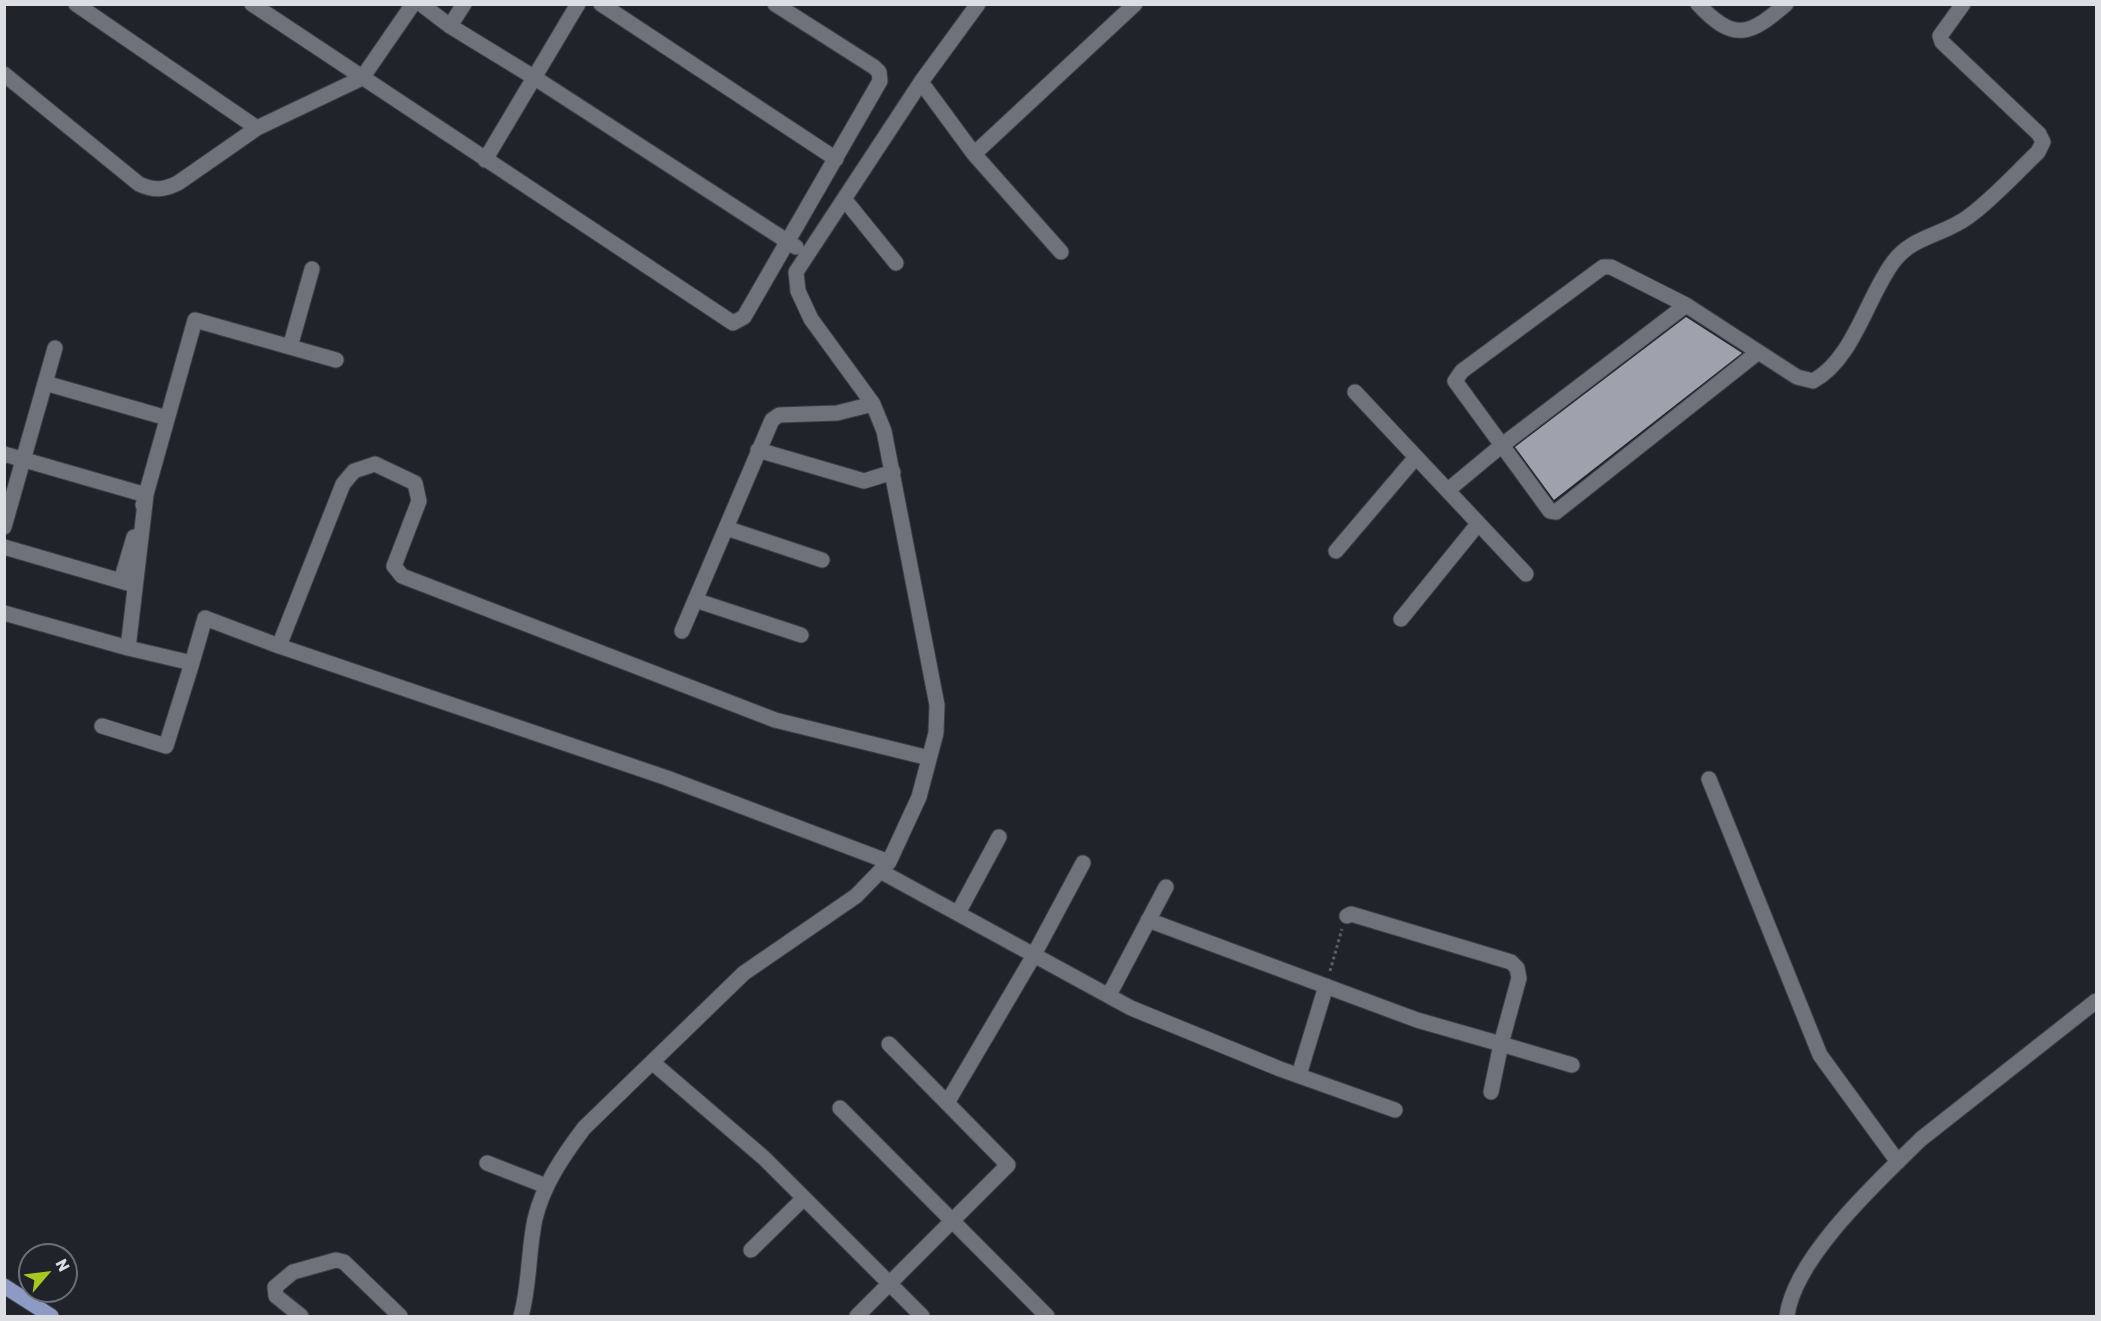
<!DOCTYPE html>
<style>
body{margin:0}
#map{position:relative;width:2101px;height:1321px;overflow:hidden;background:#21232b;font-family:Rubik,sans-serif}
canvas{display:block}
.frame{position:absolute;inset:0;border:6px solid #dddee3;pointer-events:none}
.north{position:absolute;left:18px;top:1243px;width:60px;height:60px;box-sizing:border-box;background:#21232b;border:2px solid #6c6e75;border-radius:50%;rotate:62deg;font-size:16px;font-weight:700;line-height:24px;text-align:center;color:#dddee3}
.north::after{content:'';display:block;margin:auto;width:21px;height:27px;background:#a6c820;clip-path:polygon(50% 0,100% 100%,50% 72%,0 100%)}
</style>
<div id="map">
<canvas width="2101" height="1321"></canvas>
<div class="frame"></div>
<div class="north">N</div>
</div>
<script>
const context = document.querySelector('canvas').getContext('2d');
context.lineJoin = 'round';
function fillPath(path, color) { context.fillStyle = color; context.fill(path, 'evenodd'); }
function strokePath(path, color, width, dash) { context.strokeStyle = color; context.lineWidth = width; context.lineCap = dash ? 'butt' : 'round'; context.setLineDash(dash || []); context.stroke(path); }
const building = new Path2D(`
 M1686 317 1742 353 1554 500 1515 447Z`);
const path = new Path2D(`
 M1330 971 1342 929`);
const minor = new Path2D(`
 M76 4 257 128
 M252 4 733 323 744 317 880 81 879 72 874 67 775 4
 M421 4 450 26 535 78 796 247
 M601 4 836 159
 M1698 4C1734 43 1750 35 1786 4
 M450 26 464 4
 M4 74 139 184C154 191 164 190 178 183L257 128 362 78 413 4
 M921 82 974 154 1061 252
 M974 154 1135 4
 M485 160 578 4
 M845 200 896 263
 M290 347 312 269
 M1757 353 1556 512 1550 511 1455 381 1462 371 1603 267H1611L1686 305 1797 377 1813 381C1854 359 1867 296 1894 261 1913 236 1944 235 1968 217 1993 199 2016 173 2038 152L2043 142 2039 134 1942 42 1940 36 1963 4
 M45 383 167 418
 M1355 392 1526 574
 M758 450 864 481 893 472
 M4 454 146 495
 M1448 490 1501 446 1686 305
 M146 495 128 648 192 663 205 618 279 646 667 778 889 862
 M143 505 195 320 336 360
 M4 527 55 348
 M726 528 822 560
 M4 547 131 584
 M1336 551 1416 457
 M121 581 134 537
 M695 600 801 635
 M4 613 128 648
 M1401 619 1478 524
 M682 631 772 420 779 415 837 413 873 404
 M279 646 343 484 354 471 375 464 415 483 419 501 394 566 402 576 775 720 929 758
 M102 726 166 746 192 663
 M1709 779 1820 1055 1898 1162
 M880 871 1131 1008 1280 1069 1395 1110
 M958 913 999 837
 M1148 920 1417 1020 1501 1044 1519 978 1517 968 1511 962 1351 914 1347 916
 M1109 995 1166 887
 M652 1062 764 1158 922 1316
 M1299 1075 1326 986
 M1491 1092 1501 1044 1572 1065
 M947 1103 1030 962 1083 863
 M840 1108 1047 1316
 M487 1163 546 1186
 M751 1250 804 1198
 M301 1316 276 1296 275 1287 293 1272 336 1260 344 1262 400 1316
 M521 1316C530 1284 528 1251 535 1219 543 1185 563 1156 584 1128L744 973 856 896 889 862 919 797 936 733 937 705 884 431 873 404 811 319 798 291 796 272 921 82 978 4
 M857 1316 1008 1165 889 1044
 M1787 1316C1794 1258 1879 1180 1921 1139L2096 1001`);
const major = new Path2D(`
 M4 1286 51 1316`);
fillPath(building, '#9fa2ac');
strokePath(minor, '#3d3f45', 17);
strokePath(major, '#3d3f45', 17);
strokePath(path, '#5c5e65', 3, [3, 3]);
strokePath(minor, '#6f727a', 15);
strokePath(major, '#8c9ac4', 15);
</script>
